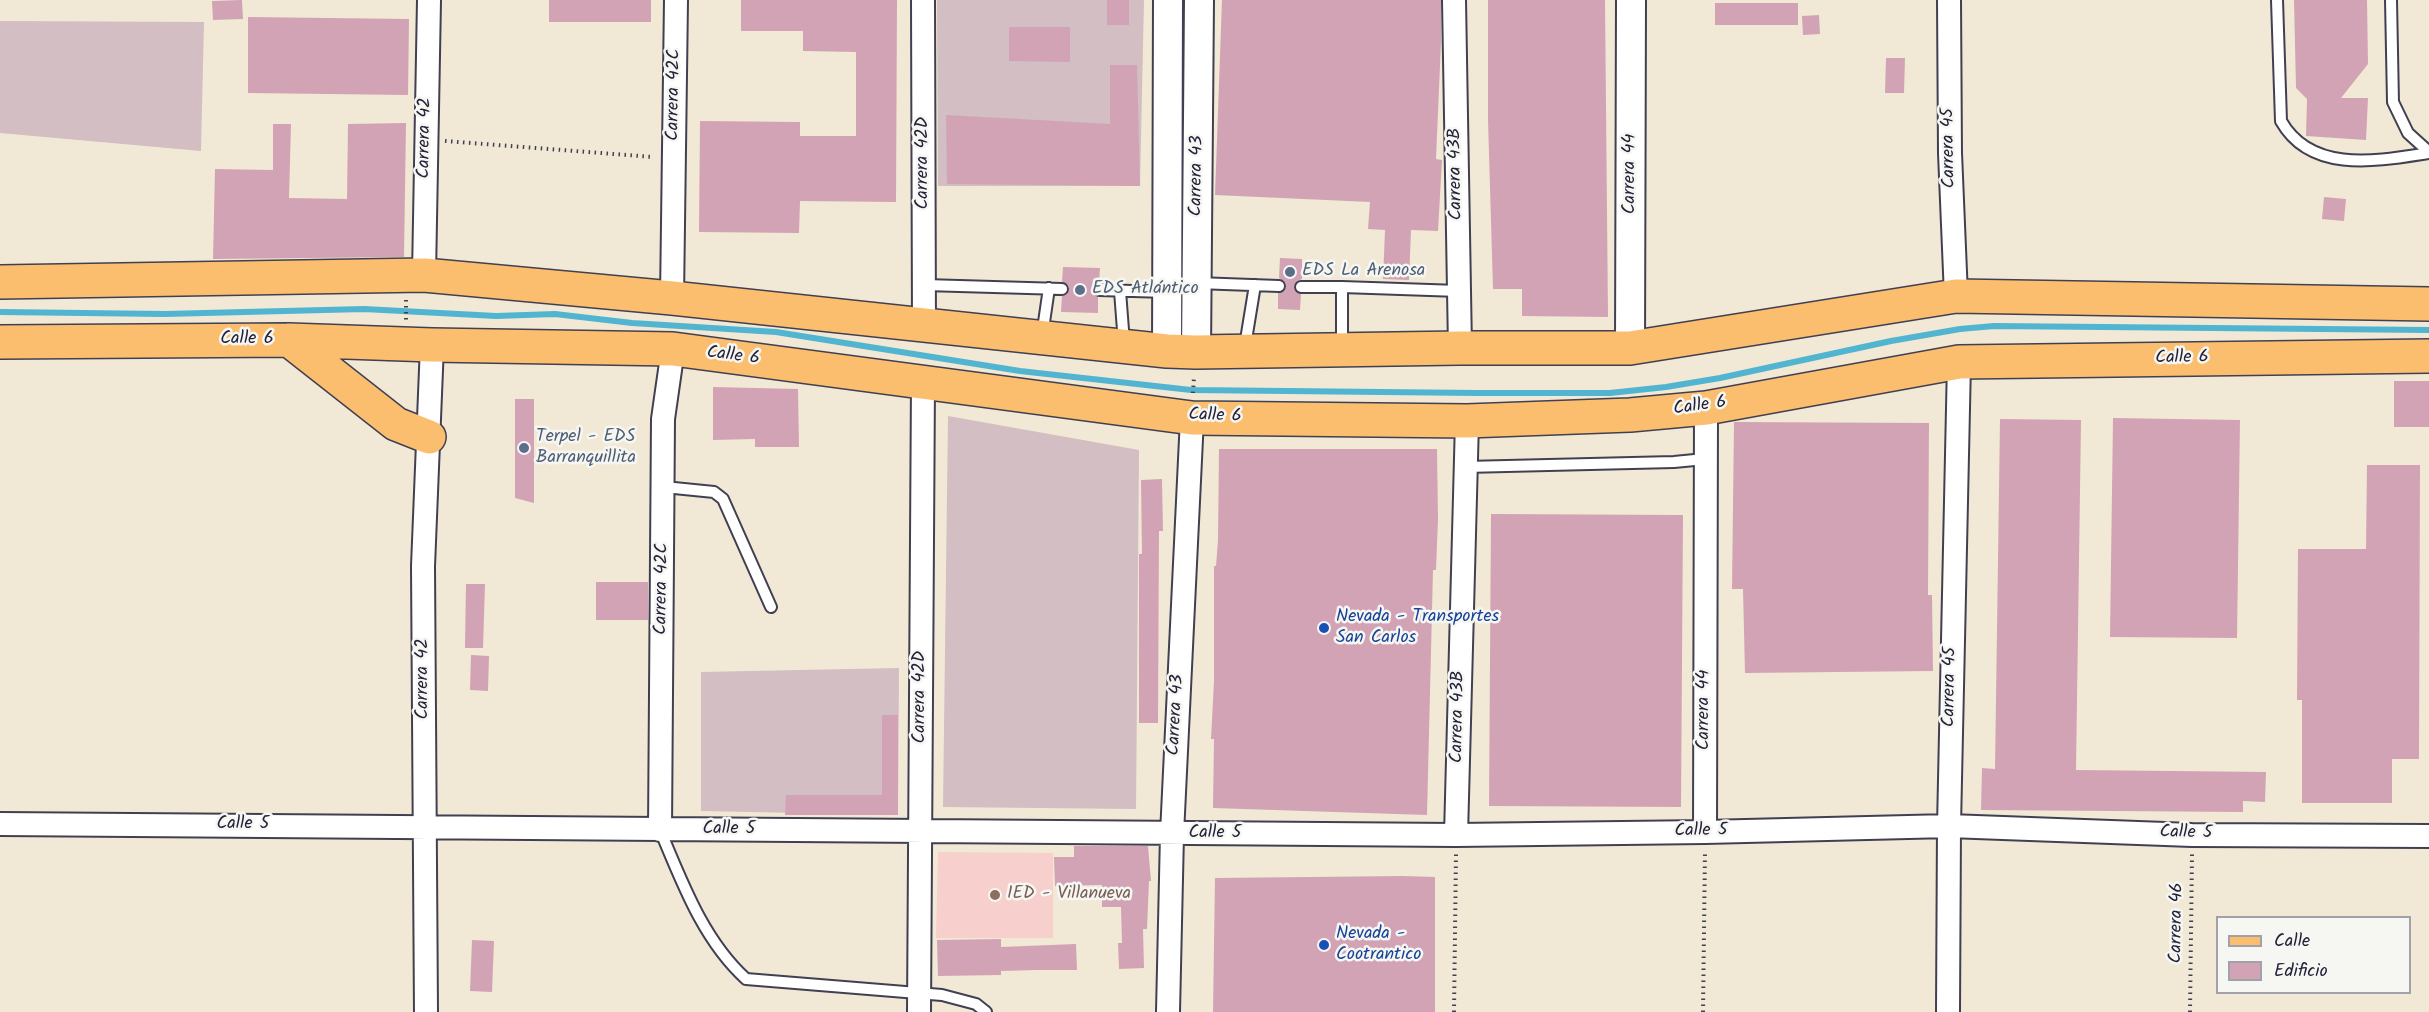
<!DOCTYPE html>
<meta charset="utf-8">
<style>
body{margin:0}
#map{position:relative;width:2429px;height:1012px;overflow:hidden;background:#f1e9d5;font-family:Kalam,sans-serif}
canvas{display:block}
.legend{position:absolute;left:2216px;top:916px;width:195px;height:78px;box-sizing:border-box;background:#f6f6f2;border:2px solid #a1a1a9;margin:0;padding:8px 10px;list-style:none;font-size:18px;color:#22223b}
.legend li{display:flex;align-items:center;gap:12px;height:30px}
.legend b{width:30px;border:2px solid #a1a1a9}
</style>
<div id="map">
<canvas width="2429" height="1012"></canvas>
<ul class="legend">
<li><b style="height:8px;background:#fbbe6e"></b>Calle</li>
<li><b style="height:16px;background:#d2a3b4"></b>Edificio</li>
</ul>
</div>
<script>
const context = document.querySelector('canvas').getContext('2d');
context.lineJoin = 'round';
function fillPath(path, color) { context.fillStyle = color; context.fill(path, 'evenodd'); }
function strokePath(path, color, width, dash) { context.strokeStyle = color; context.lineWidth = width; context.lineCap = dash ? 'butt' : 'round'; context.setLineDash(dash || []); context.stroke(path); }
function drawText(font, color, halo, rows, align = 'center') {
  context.font = font + ' Kalam,sans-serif'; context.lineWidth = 5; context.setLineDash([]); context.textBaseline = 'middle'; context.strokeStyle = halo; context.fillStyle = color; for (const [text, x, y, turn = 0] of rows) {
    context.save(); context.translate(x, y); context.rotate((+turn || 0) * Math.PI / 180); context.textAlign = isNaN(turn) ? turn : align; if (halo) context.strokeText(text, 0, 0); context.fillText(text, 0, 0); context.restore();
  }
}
const built = new Path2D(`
 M938 852 1053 853V938H936Z`);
const industrial = new Path2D(`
 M937 0H1144L1140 186H938Z
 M0 21 204 22 201 151 0 133Z
 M948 416 1139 450 1136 809 943 807Z
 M899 668 898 815 701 811V672Z`);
const stream = new Path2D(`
 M0 312 165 314 364 309 496 316 555 314 632 323 776 332 1020 371 1191 390 1477 393H1610L1666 387 1720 378 1891 341 1960 329 1994 326 2429 330`);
const building = new Path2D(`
 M242 0 243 19 213 20 212 1Z
 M549 0H651V22H549Z
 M741 0H897L896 202 800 201 799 233 699 232 700 121 800 122V136H856V52L803 51V31H741Z
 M1107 0H1129V25H1107Z
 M1222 0H1441V42L1436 159 1442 160 1438 231 1411 230 1409 280 1383 279 1385 230 1368 229 1370 202 1215 195Z
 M1488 0H1605L1608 317 1522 316V289H1493L1488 120Z
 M2294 0H2367L2368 64 2341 98H2368L2366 140 2306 136 2307 99 2296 88Z
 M1715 3H1798V25H1715Z
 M1819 15 1820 34 1803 35 1802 16Z
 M248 17 409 19 408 95 248 93Z
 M1009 27H1070V62L1009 61Z
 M1886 58H1905L1904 93H1885Z
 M1110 65H1137L1140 186 947 184 946 115 1110 124Z
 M406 123 404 257 213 259 215 169 273 170V124H291L289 198 347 199 348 124Z
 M2324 197 2346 199 2344 221 2322 219Z
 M1280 258 1302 259V279L1297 281 1294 286 1295 291 1301 294 1300 310 1278 309V293L1283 292 1286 287 1285 282 1279 278Z
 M1063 267 1100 268 1099 283 1095 284 1092 289 1093 294 1098 297V313L1061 312 1062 296 1066 295 1069 290 1068 285 1062 282Z
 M2394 381H2429V427H2394Z
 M713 387 798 389 799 447H755V439L713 440Z
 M515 399H534V503L515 498Z
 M2113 418 2240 420 2237 638 2110 637Z
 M2000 419 2081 420 2076 770 2266 772 2265 802 2243 801V812L1981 810 1982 768 1995 769Z
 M1734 422 1929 423 1928 595H1932L1933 671 1745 673 1743 589H1732Z
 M1219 449H1437L1438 519 1436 570H1433L1427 815 1213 808 1214 739H1211L1214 681V566H1216L1218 540Z
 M2367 465H2420L2419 759H2392V803H2302V700H2297L2298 549H2366Z
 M1162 479 1163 531H1159L1158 723H1139V554H1142L1141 480Z
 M1491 514 1683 515 1681 807 1489 806Z
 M596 582H648V620H596Z
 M466 584H485L483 648H465Z
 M471 655 489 656 488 691 470 690Z
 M882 715H898V815H785L786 795H882Z
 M1074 846H1148L1151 881H1149L1147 929H1143L1144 968 1119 969 1118 943H1122L1121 907H1102V885L1055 886 1054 857H1074Z
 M1402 876 1435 877V1012H1213L1215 878Z
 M1001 939V947L1076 944 1077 970H1037L1001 971V975L938 976 937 940Z
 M472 940 494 941 492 992 470 991Z`);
const path = new Path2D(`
 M445 141 653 157
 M406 300V320
 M1193 393 1194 377
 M1454 1012 1456 853
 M1703 1012 1705 851
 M2190 1012 2192 854`);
const service = new Path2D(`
 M2277 0 2281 121C2311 174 2377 161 2429 153
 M2391 0 2393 102 2408 133 2429 152
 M1197 283 1279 286
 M925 285 1062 289
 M1301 287H1342V346
 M1342 287 1459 291
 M1099 290 1167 292
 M1120 291 1124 343
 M1042 336 1049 288
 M1245 346 1255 285
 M1465 467 1674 462 1705 459
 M664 487 714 492 723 499 771 607
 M660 830C682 882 703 940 746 979L942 995 976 1004 986 1012`);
const minor = new Path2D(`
 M923 0 924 326
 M1454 0 1460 348
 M1949 0 1950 153 1956 296
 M424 275 429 0
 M672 298 676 0
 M0 824 1456 835 1705 832 1949 826 2192 835 2429 836
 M660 830 663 419 673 349
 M1705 832 1706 408
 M1456 835 1467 421
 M426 1012 423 566 432 345
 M919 1012 923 382
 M1168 1012 1172 834 1192 418
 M1948 1012 1949 826 1959 362`);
const tertiary = new Path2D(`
 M1630 348 1631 0
 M1167 351 1168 0
 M1196 352 1199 0`);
const primary = new Path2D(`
 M0 282 424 275 672 298 1167 351 1196 352 1460 348H1630L1956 296 2429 304
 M289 340 396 424 429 437
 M0 342 289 340 432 345 673 349 1192 418 1467 421 1630 415 1706 408 1959 362 2429 356`);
const markers = [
 [1290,272,6,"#5c6f8a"],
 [1080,290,6,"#5c6f8a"],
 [524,448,6,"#5c6f8a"],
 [1324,628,6,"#1a4fb4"],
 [995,895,6,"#8d6e63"],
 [1324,945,6,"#1a4fb4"]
];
const streetNames = [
 ["Carrera 42C",675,95,-89],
 ["Carrera 42",426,138,-89],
 ["Carrera 45",1950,148,-91],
 ["Carrera 42D",924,163,-90],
 ["Carrera 43B",1457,174,-91],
 ["Carrera 44",1631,174,-90],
 ["Carrera 43",1198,176,-89],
 ["Calle 6",247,340],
 ["Calle 6",733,357,7],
 ["Calle 6",2182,359,-1],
 ["Calle 6",1700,407,-8],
 ["Calle 6",1215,417,2],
 ["Carrera 42C",663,589,-89],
 ["Carrera 42",424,679,-90],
 ["Carrera 45",1951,687,-89],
 ["Carrera 42D",921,697,-90],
 ["Carrera 44",1705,710,-90],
 ["Carrera 43",1177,715,-87],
 ["Carrera 43B",1459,717,-89],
 ["Calle 5",243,825],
 ["Calle 5",729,830],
 ["Calle 5",1701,832,-1],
 ["Calle 5",1215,834],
 ["Calle 5",2186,834,1],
 ["Carrera 46",2178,923,-89]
];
const serviceNames = [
 ["EDS La Arenosa",1302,272],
 ["EDS Atlántico",1092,290],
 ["Terpel - EDS",536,438],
 ["Barranquillita",536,459]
];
const transitNames = [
 ["Nevada - Transportes",1336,618],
 ["San Carlos",1336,639],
 ["Nevada -",1336,935],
 ["Cootrantico",1336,956]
];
const educationNames = [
 ["IED - Villanueva",1007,895]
];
fillPath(built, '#f7d0cd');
fillPath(industrial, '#d2bec3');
strokePath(stream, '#51b4d0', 6);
fillPath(building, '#d2a3b4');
strokePath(service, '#414052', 14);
strokePath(minor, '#414052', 26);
strokePath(tertiary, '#414052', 32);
strokePath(primary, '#414052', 36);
strokePath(path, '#414052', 4, [1.5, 4.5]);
strokePath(service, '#fff', 10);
strokePath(minor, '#fff', 22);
strokePath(tertiary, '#fff', 28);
strokePath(primary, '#fbbe6e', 33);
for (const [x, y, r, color] of markers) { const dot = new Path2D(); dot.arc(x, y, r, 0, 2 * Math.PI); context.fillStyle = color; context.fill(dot); strokePath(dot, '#f6f6f2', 2); }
drawText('18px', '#22223b', '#f6f6f2', streetNames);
drawText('18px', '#4e5e75', '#f6f6f2', serviceNames, 'left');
drawText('18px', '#164399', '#f6f6f2', transitNames, 'left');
drawText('18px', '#785e54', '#f6f6f2', educationNames, 'left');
</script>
